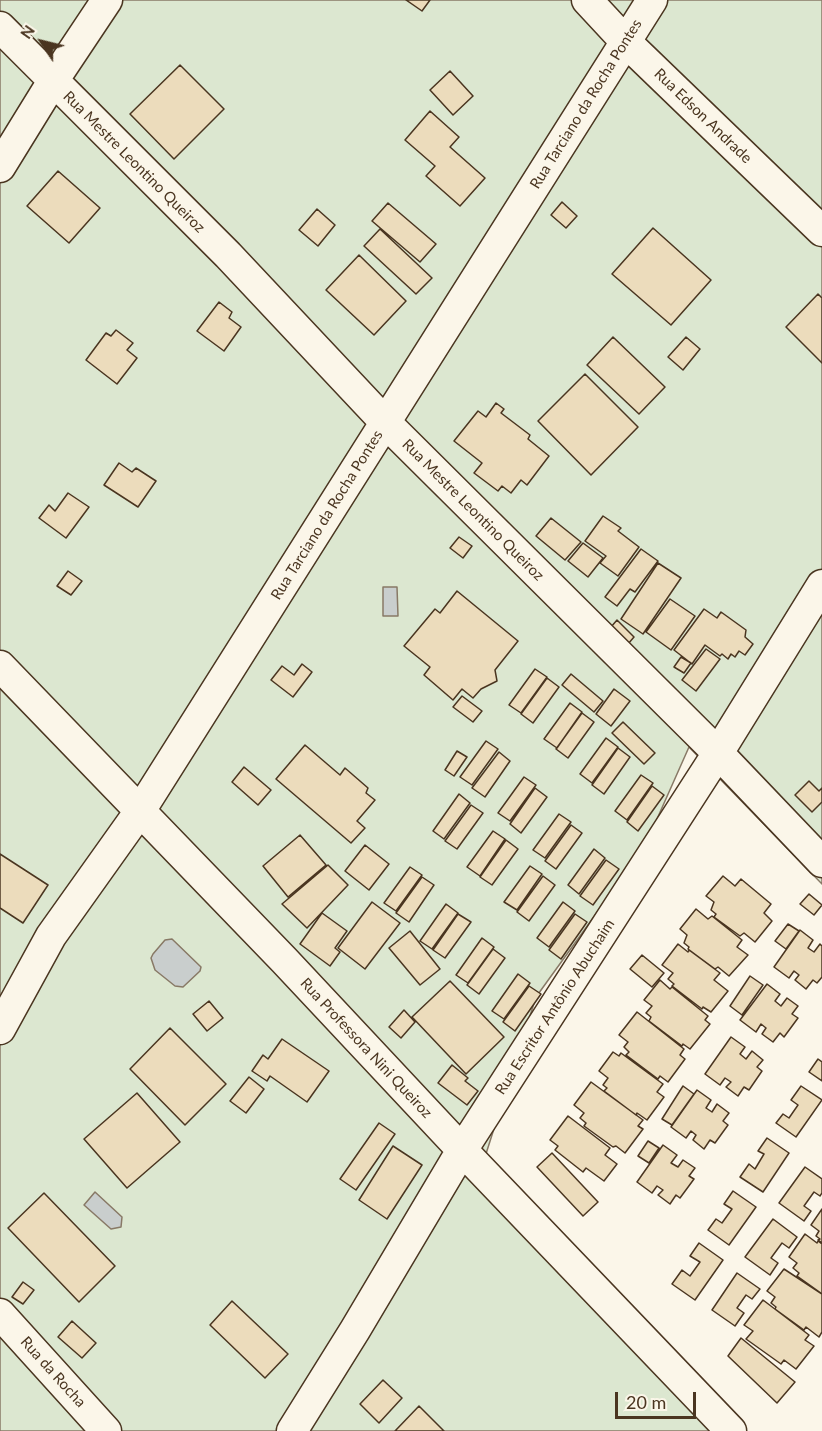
<!DOCTYPE html>
<meta charset="utf-8">
<style>
body{margin:0}
#map{position:relative;width:822px;height:1431px;overflow:hidden;background:#fbf6e9;font-family:Lato,sans-serif}
canvas{display:block}
.north{position:absolute;left:12px;top:12px;width:60px;height:60px;-webkit-text-stroke:4px #fbf6e9;paint-order:stroke;rotate:305deg;font-size:16px;font-weight:700;line-height:24px;text-align:center;color:#4a3520}
.north::after{content:'';display:block;margin:auto;width:21px;height:27px;background:#4a3520;clip-path:polygon(50% 0,100% 100%,50% 72%,0 100%)}
.scale{position:absolute;left:615px;top:1392px;width:81px;height:27px;box-sizing:border-box;border:3px solid #4a3520;border-top:0;padding-left:8px;font-size:18px;line-height:21px;white-space:nowrap;color:#4a3520;-webkit-text-stroke:4px #fbf6e9;paint-order:stroke}
</style>
<div id="map">
<canvas width="822" height="1431"></canvas>
<div class="north">N</div>
<div class="scale">20 m</div>
</div>
<script>
const context = document.querySelector('canvas').getContext('2d');
context.lineJoin = 'round';
function fillPath(path, color) { context.fillStyle = color; context.fill(path, 'evenodd'); }
function strokePath(path, color, width, dash) { context.strokeStyle = color; context.lineWidth = width; context.lineCap = dash ? 'butt' : 'round'; context.setLineDash(dash || []); context.stroke(path); }
function drawText(font, color, halo, rows, align = 'center') {
  context.font = font + ' Lato,sans-serif'; context.lineWidth = 4.5; context.setLineDash([]); context.textBaseline = 'middle'; context.strokeStyle = halo; context.fillStyle = color; for (const [text, x, y, turn = 0] of rows) {
    context.save(); context.translate(x, y); context.rotate((+turn || 0) * Math.PI / 180); context.textAlign = isNaN(turn) ? turn : align; if (halo) context.strokeText(text, 0, 0); context.fillText(text, 0, 0); context.restore();
  }
}
const green = new Path2D(`
 M0 0H822V884L689 747 645 846 536 997 477 1182 715 1431H0Z`);
const water = new Path2D(`
 M383 587H397L398 616H383Z
 M172 939 201 967 200 971 183 987 175 986 155 970 151 958 153 954 165 940Z
 M95 1192 122 1217 121 1227 111 1229 84 1205Z`);
const building = new Path2D(`
 M406 0H430L422 11Z
 M180 65 224 109 174 159 130 114Z
 M450 71 473 96 453 115 430 90Z
 M430 111 459 137 450 147 485 178 460 206 426 176 435 166 405 140Z
 M58 171 100 208 69 243 27 206Z
 M562 202 577 216 566 228 551 215Z
 M388 203 436 244 420 262 372 221Z
 M317 209 335 225 318 246 299 230Z
 M653 228 711 280 671 325 612 274Z
 M380 229 432 278 416 294 364 246Z
 M359 255 406 301 374 335 326 290Z
 M818 294 822 298V363L786 327Z
 M219 302 232 312 229 318 241 327 224 351 197 331Z
 M116 330 133 343 127 350 137 358 117 384 86 360 106 333 111 336Z
 M613 337 665 387 639 414 587 365Z
 M686 337 700 349 683 370 668 357Z
 M585 374 638 427 591 475 538 421Z
 M496 403 504 409 501 413 530 435 528 439 549 456 527 485 521 480 511 493 502 486 498 491 474 473 482 463 454 441 478 411 486 417Z
 M119 463 132 472 136 468 156 481 138 507 104 485Z
 M68 493 89 507 66 538 39 518 49 505 55 511Z
 M603 516 621 528 618 531 639 547 618 576 600 563 606 556 585 541Z
 M551 518 581 542 565 560 536 536Z
 M459 537 472 546 463 558 450 548Z
 M583 543 603 558 588 577 568 561Z
 M641 549 658 561 635 592 630 589 617 606 605 597Z
 M658 563 681 578 643 634 621 619Z
 M68 571 82 581 71 595 57 586Z
 M457 591 518 641 495 670 497 681 481 689 473 698 462 689 453 700 424 675 430 667 404 646 435 609 440 613Z
 M670 599 695 616 671 650 646 632Z
 M704 609 717 618 721 612 746 630 745 637 753 644 745 655 739 651 735 657 731 654 728 659 722 654 720 656 705 645 692 664 674 650Z
 M617 620 634 637 628 644 611 627Z
 M706 649 720 659 696 691 682 680Z
 M681 657 691 663 684 673 674 667Z
 M302 664 312 672 293 697 271 680 282 666 294 675Z
 M535 669 547 677 521 713 509 705Z
 M571 674 603 701 594 712 562 685Z
 M547 678 559 687 533 723 521 714Z
 M614 689 630 701 611 726 596 714Z
 M462 696 482 711 473 722 453 707Z
 M570 703 582 712 557 748 544 739Z
 M582 713 594 722 568 758 556 749Z
 M623 722 655 753 644 764 612 733Z
 M606 738 618 747 592 783 580 774Z
 M486 741 498 749 472 785 460 777Z
 M305 745 340 775 345 768 368 788 366 793 375 800 357 821 365 828 351 843 276 779Z
 M618 748 630 757 604 794 592 785Z
 M457 751 467 757 454 776 445 770Z
 M499 752 510 761 485 797 472 788Z
 M244 767 271 790 258 805 232 782Z
 M641 775 653 783 627 820 615 811Z
 M524 777 536 785 510 821 498 813Z
 M809 781 819 791 822 788V802L812 812 795 795Z
 M652 786 664 795 638 831 627 822Z
 M535 788 547 797 521 833 510 824Z
 M459 794 470 803 444 839 433 831Z
 M471 805 483 813 457 849 445 841Z
 M559 814 571 822 545 858 533 850Z
 M571 825 582 833 556 869 545 861Z
 M493 831 505 839 480 876 467 867Z
 M300 835 326 865 288 897 263 866Z
 M506 840 518 849 492 885 480 877Z
 M365 845 389 864 369 890 345 871Z
 M594 849 605 858 579 894 568 885Z
 M0 854 48 885 23 923 0 908Z
 M606 860 619 869 593 905 580 896Z
 M328 865 348 885 307 928 282 904Z
 M530 866 542 874 517 910 504 902Z
 M410 867 422 875 396 911 384 903Z
 M543 876 555 885 529 921 517 912Z
 M723 876 735 886 741 879 771 904 764 913 772 921 755 942 744 933 740 936 714 917 716 914 711 910 714 902 706 896Z
 M422 877 434 885 409 922 396 913Z
 M809 894 822 905 814 915 800 904Z
 M372 902 400 923 365 969 338 948Z
 M563 902 575 911 549 947 537 938Z
 M446 904 458 913 432 949 420 941Z
 M696 909 708 919 712 916 742 940 737 947 748 955 729 976 718 967 715 969 688 949 689 947 684 943 687 935 680 929Z
 M322 913 347 931 335 948 340 952 330 966 300 944Z
 M458 914 471 922 445 958 433 950Z
 M575 914 587 922 561 959 549 950Z
 M788 924 799 931 786 949 775 941Z
 M800 930 813 940 808 948 814 952 820 944 822 946V977L817 983 813 980 806 989 795 980 799 975 794 971 789 978 774 967Z
 M410 931 440 969 420 985 389 948Z
 M482 938 494 947 468 983 456 975Z
 M678 944 688 952 689 950 720 973 714 980 728 991 711 1012 703 1007 702 1009 672 986 674 984 668 979 673 973 662 965Z
 M493 949 505 958 479 994 467 985Z
 M642 955 664 973 652 987 630 969Z
 M518 974 530 983 504 1019 492 1011Z
 M750 976 763 985 742 1015 730 1006Z
 M660 980 670 989 672 987 708 1016 705 1020 710 1024 690 1049 683 1044 682 1046 649 1021 651 1017 646 1013 652 1006 644 1000Z
 M450 981 504 1037 466 1074 412 1017Z
 M767 984 780 994 775 1001 781 1006 787 998 798 1006 792 1014 798 1018 784 1037 780 1033 773 1042 762 1034 766 1028 761 1024 756 1032 740 1020Z
 M529 986 541 994 515 1031 503 1022Z
 M209 1001 223 1018 207 1031 193 1014Z
 M404 1010 415 1022 401 1038 389 1027Z
 M637 1012 684 1049 680 1055 685 1059 668 1082 660 1076 658 1079 626 1055 629 1052 624 1047 628 1042 619 1035Z
 M170 1028 226 1084 185 1125 130 1069Z
 M731 1037 745 1047 740 1054 746 1059 752 1051 763 1060 757 1067 762 1071 749 1090 744 1087 738 1096 726 1087 731 1082 725 1078 720 1085 705 1074Z
 M282 1039 329 1071 307 1102 270 1076 267 1081 252 1071 263 1055 268 1059Z
 M613 1052 619 1056 621 1053 663 1084 657 1092 664 1097 647 1120 637 1113 636 1115 604 1091 607 1088 603 1085 608 1078 599 1071Z
 M818 1059 822 1062V1081L809 1072Z
 M452 1065 468 1078 465 1081 478 1091 467 1105 438 1083Z
 M249 1077 264 1089 246 1113 230 1101Z
 M591 1082 643 1120 638 1126 643 1129 625 1153 616 1146 613 1147 584 1126 586 1123 580 1118 584 1113 574 1105Z
 M683 1086 694 1094 672 1125 662 1119Z
 M801 1086 822 1100 796 1137 776 1123 783 1114 789 1118 798 1105 791 1100Z
 M697 1090 711 1100 706 1108 712 1112 717 1104 729 1113 723 1121 728 1125 715 1143 710 1140 704 1149 693 1140 696 1135 691 1131 686 1138 671 1127Z
 M137 1093 180 1142 127 1188 84 1139Z
 M568 1116 610 1148 605 1155 617 1164 604 1181 586 1168 583 1172 555 1150 558 1146 550 1140Z
 M379 1123 395 1134 356 1190 340 1179Z
 M767 1138 789 1153 763 1192 740 1177 749 1164 755 1169 764 1154 758 1151Z
 M648 1141 659 1148 649 1163 638 1156Z
 M663 1145 677 1155 671 1163 678 1167 683 1160 695 1168 689 1176 694 1179 680 1198 676 1195 670 1204 658 1195 663 1190 657 1186 652 1193 637 1182Z
 M393 1146 422 1165 387 1219 359 1200Z
 M552 1153 598 1202 583 1216 537 1167Z
 M805 1167 822 1179V1193L820 1196 814 1192 804 1206 811 1211 804 1221 779 1203Z
 M733 1191 756 1207 729 1245 708 1230 716 1219 722 1223 732 1209 724 1204Z
 M44 1193 115 1266 79 1302 8 1228Z
 M822 1209V1243L818 1240 820 1239 816 1236 819 1231 811 1225Z
 M773 1219 797 1237 789 1248 782 1243 771 1258 778 1263 770 1275 745 1257Z
 M805 1234 817 1243 818 1241 822 1244V1294L797 1276 799 1273 793 1268 797 1263 789 1257Z
 M699 1243 723 1260 695 1300 672 1284 682 1270 690 1276 700 1262 690 1256Z
 M784 1269 822 1294V1332L819 1337 806 1327 804 1330 775 1309 776 1307 771 1303 775 1297 767 1291Z
 M737 1273 760 1289 752 1299 746 1295 737 1308 744 1313 735 1326 712 1310Z
 M23 1282 34 1290 23 1304 12 1297Z
 M763 1300 809 1335 805 1340 814 1346 796 1369 784 1360 781 1364 746 1339 753 1331 744 1325Z
 M232 1301 288 1354 265 1378 210 1325Z
 M72 1321 96 1343 82 1358 58 1337Z
 M741 1338 795 1382 777 1403 728 1356Z
 M383 1380 402 1398 379 1423 360 1404Z
 M419 1406 444 1431H395Z`);
const minor = new Path2D(`
 M587 0 626 42 822 231
 M0 27 228 255 385 422 718 753 822 862
 M0 167 53 81 107 0
 M0 666 284 960 462 1150 731 1431
 M0 1029 51 936 140 811 652 0
 M0 1314 106 1431
 M292 1431 355 1330 462 1150 718 753 822 585`);
const streetNames = [
 ["Rua Tarciano da Rocha Pontes",586,104,-58],
 ["Rua Edson Andrade",703,116,44],
 ["Rua Mestre Leontino Queiroz",134,162,45],
 ["Rua Mestre Leontino Queiroz",473,510,45],
 ["Rua Tarciano da Rocha Pontes",327,515,-58],
 ["Rua Escritor Antônio Abuchaim",555,1007,-57],
 ["Rua Professora Nini Queiroz",366,1048,47],
 ["Rua da Rocha",53,1372,48]
];
fillPath(green, '#dce7d0');
strokePath(green, '#887966', 1.5);
fillPath(water, '#c9cecd');
strokePath(water, '#887966', 1.5);
fillPath(building, '#ecdcbc');
strokePath(building, '#4a3520', 1.5);
strokePath(minor, '#4a3520', 33);
strokePath(minor, '#fbf6e9', 30);
drawText('15px', '#4a3520', '#fbf6e9', streetNames);
</script>
